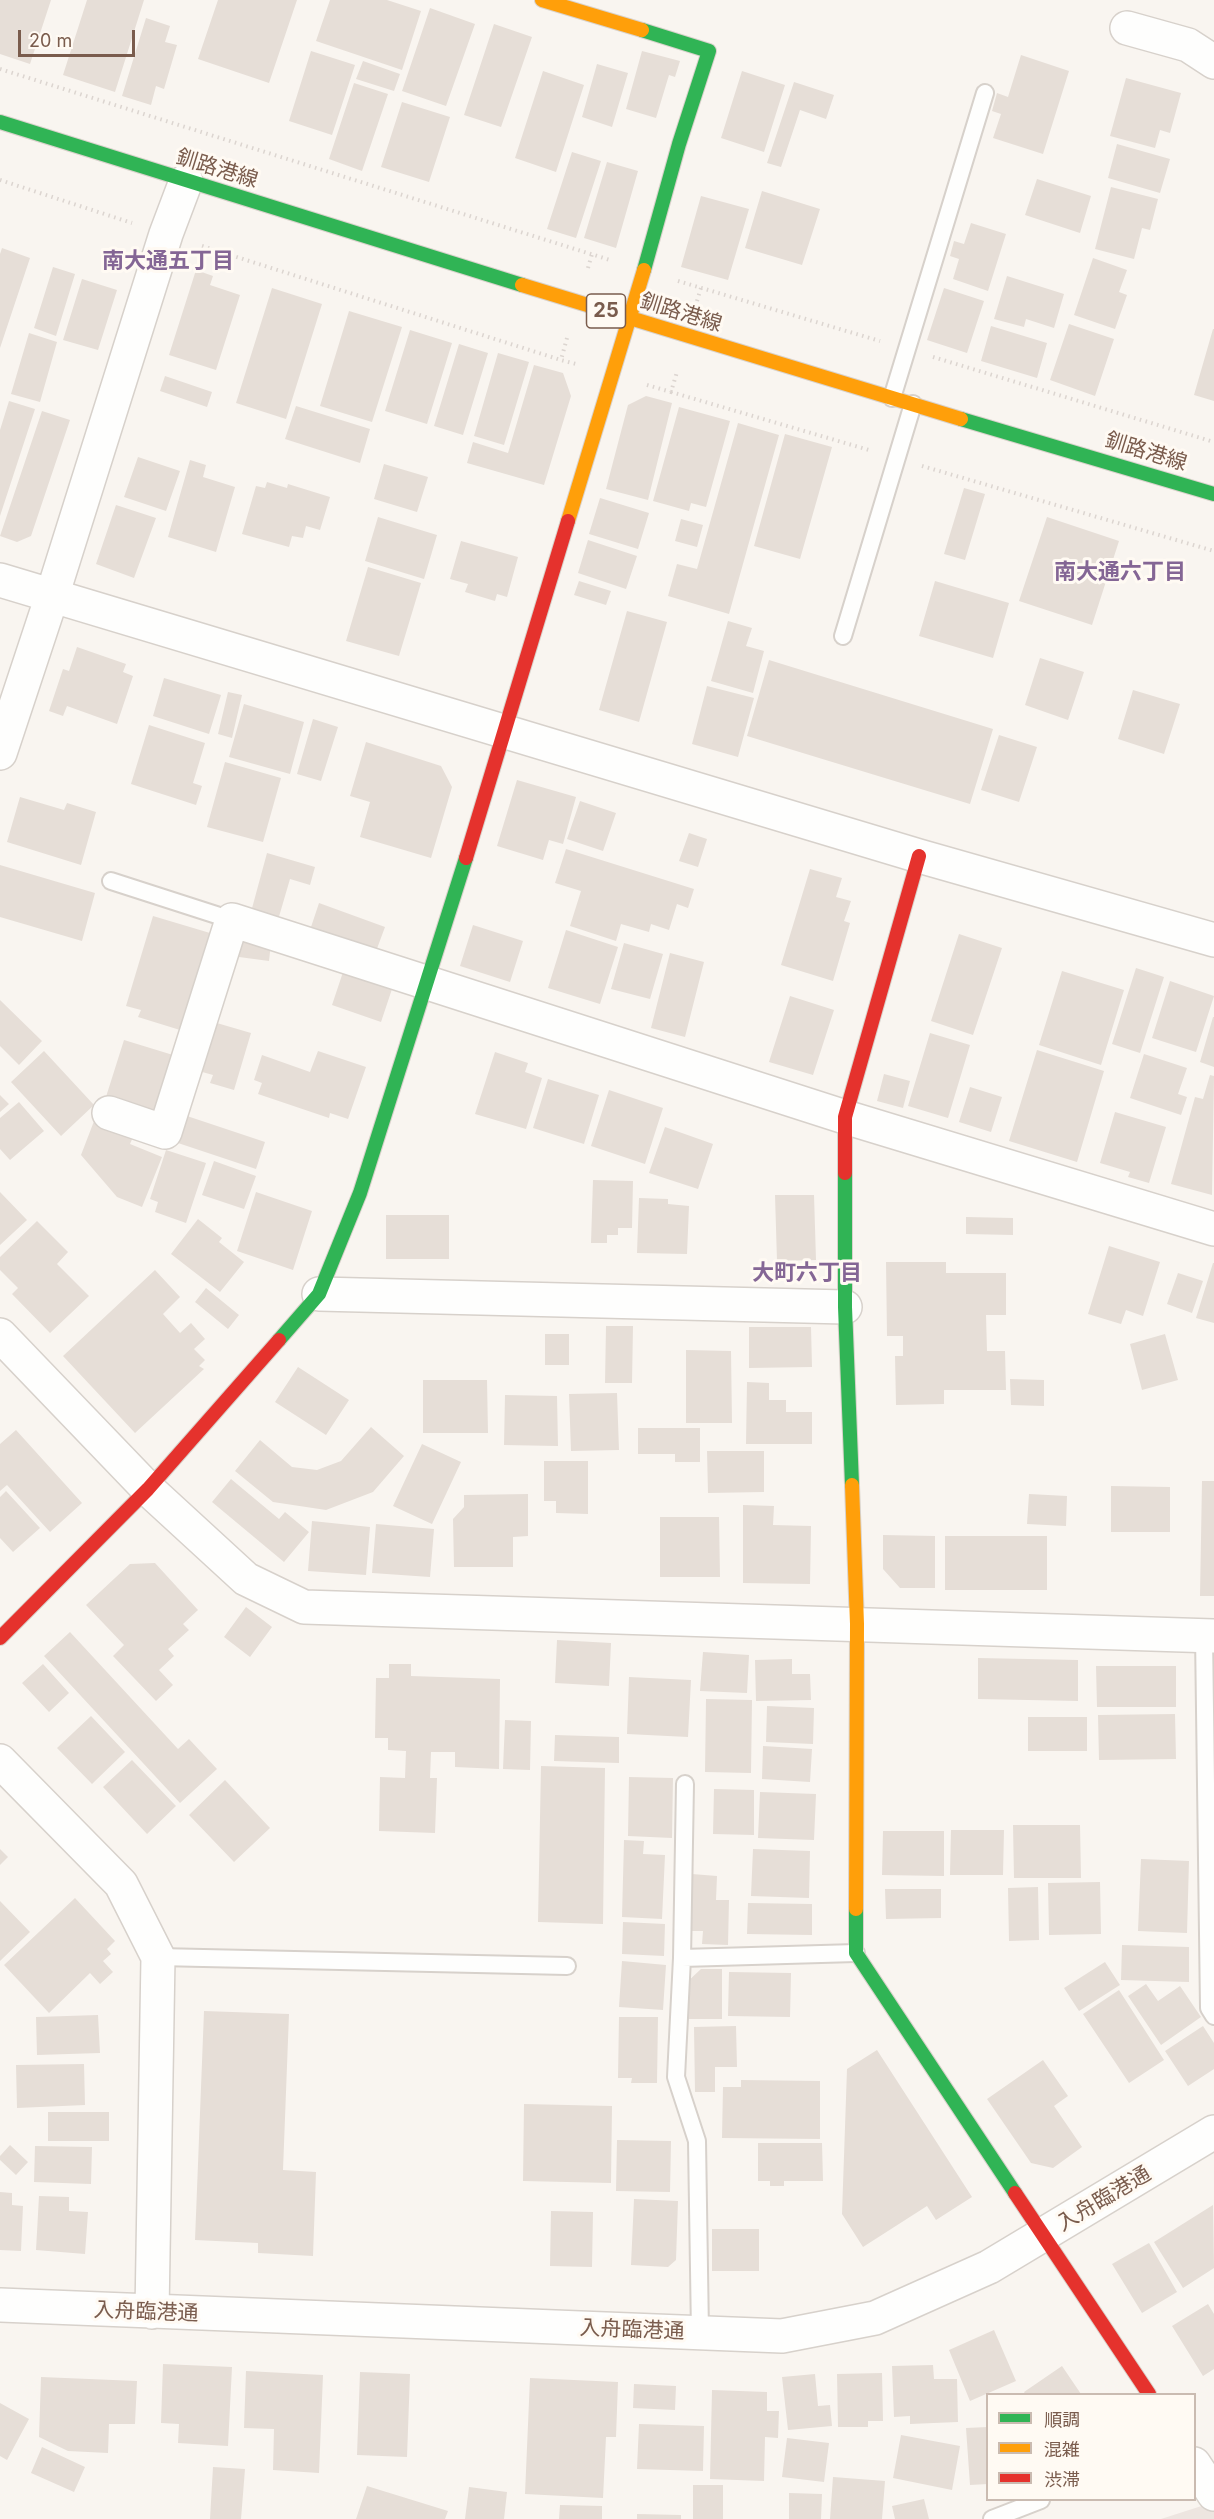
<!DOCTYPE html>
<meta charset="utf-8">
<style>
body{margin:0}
#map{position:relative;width:1214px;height:2519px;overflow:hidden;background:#f9f5f0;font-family:Inter,"Noto Sans JP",sans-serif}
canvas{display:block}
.legend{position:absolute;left:986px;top:2393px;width:210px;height:108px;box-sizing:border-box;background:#fffaf3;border:2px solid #cabbb1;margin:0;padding:8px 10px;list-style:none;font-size:18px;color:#7a5c4d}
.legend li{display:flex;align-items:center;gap:12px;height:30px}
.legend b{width:30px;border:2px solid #cabbb1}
.scale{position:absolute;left:18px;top:30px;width:117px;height:27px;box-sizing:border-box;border:3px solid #7a5c4d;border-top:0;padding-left:8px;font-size:18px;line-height:21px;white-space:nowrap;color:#7a5c4d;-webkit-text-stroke:4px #fffaf3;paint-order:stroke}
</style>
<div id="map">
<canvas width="1214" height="2519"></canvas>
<ul class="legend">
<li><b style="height:8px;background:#30b455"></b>順調</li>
<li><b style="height:8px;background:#ff9f0a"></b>混雑</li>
<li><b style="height:8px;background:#e5322d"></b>渋滞</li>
</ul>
<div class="scale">20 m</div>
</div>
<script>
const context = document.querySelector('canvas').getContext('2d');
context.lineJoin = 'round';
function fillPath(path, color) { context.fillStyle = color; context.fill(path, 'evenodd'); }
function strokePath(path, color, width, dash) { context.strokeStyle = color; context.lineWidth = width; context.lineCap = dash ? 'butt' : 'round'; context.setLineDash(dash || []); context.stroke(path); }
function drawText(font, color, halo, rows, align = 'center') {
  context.font = font + ' Inter,"Noto Sans JP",sans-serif'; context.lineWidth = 6; context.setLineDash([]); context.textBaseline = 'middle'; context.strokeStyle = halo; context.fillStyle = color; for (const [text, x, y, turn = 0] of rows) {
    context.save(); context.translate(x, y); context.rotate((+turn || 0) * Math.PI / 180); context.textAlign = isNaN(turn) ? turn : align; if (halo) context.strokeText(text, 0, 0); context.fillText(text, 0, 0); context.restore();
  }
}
const industrial = new Path2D(`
 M1214 2502V2519H1161Z`);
const building = new Path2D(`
 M0 0H51L30 64 0 54Z
 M87 0H144L115 92 63 75Z
 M218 0H297L269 83 198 59Z
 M330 0H387L421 11 402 70 316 41Z
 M430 8 475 24 446 106 402 91Z
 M146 18 170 26 165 42 177 45 164 89 156 86 151 105 122 96Z
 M494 24 532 37 501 127 464 115Z
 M311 51 355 65 332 135 289 121Z
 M642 51 680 61 675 77 669 75 656 118 626 109Z
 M1021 55 1069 71 1043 154 993 138 1001 114 992 111 997 93 1008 97Z
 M363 61 400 74 394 91 356 79Z
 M597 64 628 73 612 127 582 117Z
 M543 71 584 85 556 172 515 158Z
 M742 71 785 85 764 152 721 138Z
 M1126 78 1181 93 1170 133 1160 130 1155 148 1110 136Z
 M794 82 834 95 826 119 800 110 781 167 767 163Z
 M354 83 388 94 362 171 329 159Z
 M402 102 450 117 429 182 381 167Z
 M1117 144 1170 159 1160 193 1108 178Z
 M572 152 601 161 576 238 547 229Z
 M607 162 638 171 616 248 584 238Z
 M1037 179 1091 196 1080 233 1025 215Z
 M1111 187 1158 199 1150 230 1142 228 1134 259 1095 249Z
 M762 191 820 209 802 265 745 248Z
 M701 196 749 209 728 280 681 267Z
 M971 223 1006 234 988 291 953 279 959 259 950 256 954 241 964 244Z
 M2 248 30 258 0 348V254Z
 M1093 258 1127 270 1119 292 1127 295 1115 329 1074 315Z
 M53 267 75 274 56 336 34 328Z
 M196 270 213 276 210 285 240 295 216 370 169 355Z
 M1007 276 1064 294 1054 328 1026 319 1024 327 994 319Z
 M82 279 117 290 98 350 63 340Z
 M272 288 322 304 286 419 236 403Z
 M944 288 984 301 967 353 927 340Z
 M349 311 402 327 372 422 320 406Z
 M1069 324 1114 339 1095 396 1050 380Z
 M991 326 1047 343 1037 378 981 361Z
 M1213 329H1214V401L1194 395Z
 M410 330 452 343 427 424 385 411Z
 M29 333 57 342 40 402 11 394Z
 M459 344 488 353 463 435 434 426Z
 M498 353 529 362 504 445 474 436Z
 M534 365 563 373 571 396 544 485 467 463 473 442 508 453Z
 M165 376 212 392 207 407 160 391Z
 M646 396 672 403 648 500 606 489 628 405Z
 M9 401 35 409 0 516V430Z
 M296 406 370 429 360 463 285 439Z
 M679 407 730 421 706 507 691 503 689 511 653 501Z
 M42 411 70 420 31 536 17 542 0 536Z
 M738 423 779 435 729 614 668 596 677 564 697 569Z
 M785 434 832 447 800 559 754 546Z
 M138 457 180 471 166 511 124 497Z
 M190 460 206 465 203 477 235 487 216 552 168 537Z
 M384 464 428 477 417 512 374 499Z
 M267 482 287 488 288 484 330 497 320 530 306 526 303 538 292 536 289 547 242 534 256 486 265 488Z
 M964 488 985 494 965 560 944 554Z
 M600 498 649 513 638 549 589 534Z
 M116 505 156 518 134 578 96 564Z
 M378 517 437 535 424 579 365 561Z
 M1047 517 1119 541 1092 625 1019 601Z
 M681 519 703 525 697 547 675 541Z
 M588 540 637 556 626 589 578 573Z
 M461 541 518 557 507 597 497 594 495 601 465 592 468 584 450 579Z
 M368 567 421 583 399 656 346 641Z
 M579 581 611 591 606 605 574 595Z
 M935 581 1009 603 993 658 919 636Z
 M627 611 667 622 639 722 599 710Z
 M728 621 752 628 746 646 764 651 753 693 711 681Z
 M77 647 126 664 123 672 133 676 117 724 67 706 63 716 49 711 63 669 69 671Z
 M1040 658 1084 672 1068 720 1025 705Z
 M769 660 993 729 970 804 747 736Z
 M164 678 221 695 209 734 153 716Z
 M707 686 754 698 738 757 692 744Z
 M1133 690 1180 704 1164 754 1118 739Z
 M228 692 242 695 232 738 218 734Z
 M244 704 304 722 290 774 229 757Z
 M313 719 338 727 321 781 297 774Z
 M149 725 205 743 193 783 202 786 196 805 131 784Z
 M999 735 1037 747 1019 802 981 790Z
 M366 742 441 766 452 787 431 858 360 837 370 802 350 796Z
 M225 762 281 778 263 842 207 827Z
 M517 780 576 797 563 844 549 840 543 860 497 846Z
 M20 797 64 810 67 803 96 812 81 865 7 842Z
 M580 801 616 813 603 851 567 839Z
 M689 833 707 839 698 867 679 861Z
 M566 849 694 889 688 908 677 904 669 930 651 924 649 932 621 924 616 941 570 926 581 891 555 883Z
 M267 853 315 867 310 885 290 879 278 920 251 912Z
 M0 865 95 893 82 941 0 917Z
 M810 869 842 878 836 897 851 901 844 921 850 923 833 981 781 965Z
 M319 903 385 927 375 954 310 930Z
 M153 916 210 933 180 1030 138 1017 141 1010 126 1006Z
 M473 925 523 941 510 982 460 966Z
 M566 930 618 947 600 1004 548 988Z
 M959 934 1002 948 973 1035 931 1021Z
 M241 938 271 943 269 961 239 957Z
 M624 943 663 954 650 999 611 989Z
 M670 953 704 962 685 1037 651 1028Z
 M1136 968 1164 977 1140 1053 1112 1044Z
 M344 969 393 986 381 1022 332 1005Z
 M1062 971 1124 990 1101 1065 1039 1045Z
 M1170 981 1214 996 1196 1052 1152 1038Z
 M790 996 834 1010 813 1075 769 1062Z
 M0 1000 42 1041 19 1065 0 1046Z
 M1213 1017H1214V1067L1200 1062Z
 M210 1021 251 1033 234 1090 210 1083 213 1075 195 1070Z
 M930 1033 970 1045 948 1118 908 1106Z
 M124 1040 173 1055 154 1116 105 1100Z
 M1037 1050 1104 1071 1077 1162 1009 1141Z
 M44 1051 94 1105 61 1136 11 1082Z
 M318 1051 366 1067 348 1119 330 1113 329 1118 258 1094 262 1083 254 1080 262 1055 310 1072Z
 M495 1052 528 1063 525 1072 542 1078 526 1129 475 1114Z
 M1144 1054 1187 1068 1178 1094 1187 1097 1181 1115 1130 1098Z
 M884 1074 910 1081 903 1108 877 1101Z
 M1210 1075 1214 1076 1212 1195 1171 1184 1195 1097 1203 1099Z
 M548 1079 599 1095 584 1144 533 1128Z
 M970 1087 1002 1097 991 1132 959 1122Z
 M609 1090 663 1108 645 1164 591 1146Z
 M0 1095 9 1104 0 1112Z
 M19 1102 44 1131 10 1160 0 1149V1118Z
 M1115 1112 1166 1127 1149 1183 1128 1177 1130 1172 1100 1163Z
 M184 1115 265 1142 256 1169 175 1142Z
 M96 1116 133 1137 130 1144 162 1157 142 1207 117 1197 81 1155Z
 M665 1127 713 1144 698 1189 649 1173Z
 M166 1150 206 1163 186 1223 155 1212 158 1202 150 1199Z
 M214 1161 256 1176 244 1209 202 1195Z
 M593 1180 633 1181 632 1228H618V1235H607V1243H591Z
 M0 1192 27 1220 0 1245Z
 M256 1192 312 1211 293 1270 237 1251Z
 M775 1195H814L816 1260 777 1261Z
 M639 1198 668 1199V1204L689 1206 687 1254 637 1253Z
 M386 1215H449V1259H386Z
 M966 1217 1013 1218V1235L966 1234Z
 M198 1219 222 1238 219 1242 244 1262 220 1292 171 1254Z
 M37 1221 68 1252 57 1264 89 1296 50 1333 12 1294 18 1288 0 1270V1257Z
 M1109 1246 1160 1262 1143 1316 1126 1310 1121 1324 1088 1314Z
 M886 1262H946V1273H1006V1315H986L987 1351H1005L1006 1390H944V1404L896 1405 895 1356H903V1336H887Z
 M1213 1263H1214V1323L1196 1318Z
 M155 1270 180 1297 163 1314 180 1333 191 1323 205 1339 194 1349 205 1360 199 1366 204 1369 135 1433 63 1356Z
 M1178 1273 1203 1281 1192 1313 1167 1304Z
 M206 1288 239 1315 228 1329 195 1302Z
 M606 1326H633L632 1383H605Z
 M749 1327H811L812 1367 749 1368Z
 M545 1334H569V1365H545Z
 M1165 1334 1178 1380 1142 1390 1130 1344Z
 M686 1350 731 1351 732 1423H686Z
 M298 1367 349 1400 326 1435 275 1402Z
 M1010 1379 1044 1380V1406L1011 1405Z
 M423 1380H487L488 1433H423Z
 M747 1382 769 1383V1400H786V1412H812V1444H746Z
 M617 1393 619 1450 571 1451 569 1394Z
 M505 1395 557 1396 558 1446 504 1445Z
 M371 1427 404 1456 373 1492 326 1510 273 1502 235 1471 260 1440 292 1467 317 1470 341 1461Z
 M638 1428H700V1462H675V1454H638Z
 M16 1430 82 1503 50 1532 7 1485 0 1491V1444Z
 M422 1444 461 1462 432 1524 393 1506Z
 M707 1451H764V1492L708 1493Z
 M544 1461H588V1514L556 1513V1501H544Z
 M231 1479 279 1519 285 1512 309 1532 284 1562 212 1502Z
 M1202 1481H1214V1596H1200Z
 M1111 1486 1170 1487V1532H1111Z
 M6 1491 40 1528 13 1552 0 1538V1497Z
 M528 1494V1536L513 1537V1567H454L453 1519 464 1507V1495Z
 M1029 1494 1067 1496 1066 1526 1027 1524Z
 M743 1505 774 1506 773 1525 811 1526 810 1584 743 1583Z
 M660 1517H719L720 1577H660Z
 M312 1521 370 1527 366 1575 308 1571Z
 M376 1524 434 1529 430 1577 372 1573Z
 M883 1535 935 1536V1588H900L883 1569Z
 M945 1536H1047V1590H945Z
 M155 1563 198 1610 183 1624 189 1630 168 1649 174 1656 159 1670 173 1685 156 1701 113 1656 124 1645 86 1605 130 1564Z
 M246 1607 272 1627 250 1657 224 1637Z
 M70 1632 178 1749 189 1739 217 1769 180 1803 44 1656Z
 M557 1640 611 1643 609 1686 555 1683Z
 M703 1652 749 1655 747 1693 700 1691Z
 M978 1658 1078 1660V1701L978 1699Z
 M792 1659V1674H810L811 1700 756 1701 755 1660Z
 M43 1664 69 1693 49 1712 22 1683Z
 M389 1664H411V1676L500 1679 499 1769 455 1767V1752H431L430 1778H437L435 1833 379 1831 380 1777 405 1778 406 1751 388 1750V1738H375L376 1678H389Z
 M1096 1666H1176V1707H1097Z
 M629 1677 691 1680 688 1737 627 1734Z
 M706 1699 752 1700 751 1773 705 1772Z
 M767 1706 814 1708 813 1744 766 1742Z
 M1175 1714 1176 1759 1099 1760 1098 1715Z
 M91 1716 125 1752 92 1784 57 1748Z
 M1028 1717H1087V1751H1028Z
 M505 1720 531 1721 530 1770 503 1769Z
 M555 1735 619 1737V1763L554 1761Z
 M763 1746 812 1749 810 1782 762 1779Z
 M132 1760 176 1806 147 1834 103 1787Z
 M541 1766 605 1768 603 1924 538 1922Z
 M629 1777 673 1778 672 1838 628 1836Z
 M225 1780 270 1828 234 1862 189 1815Z
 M714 1789 754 1790V1835L713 1834Z
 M760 1792 816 1794 814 1840 758 1838Z
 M1013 1825H1080L1081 1878H1014Z
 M951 1830H1004L1003 1875H950Z
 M883 1831H944V1876L882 1875Z
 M624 1840 644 1841 643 1854 665 1855 662 1919 622 1917Z
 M0 1849 8 1857 0 1865Z
 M753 1849 810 1851 809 1898 751 1896Z
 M1141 1859 1189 1861 1187 1933 1138 1931Z
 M692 1874 717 1876 716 1900H729L728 1945 702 1944 703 1931H690Z
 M1100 1882 1101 1934 1049 1935 1048 1883Z
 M1038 1887 1039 1940 1009 1941 1008 1888Z
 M885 1889H941V1918L886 1919Z
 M75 1898 115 1941 107 1949 111 1954 103 1961 113 1972 100 1984 90 1973 49 2013 4 1965Z
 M0 1901 30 1932 0 1961Z
 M748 1903 812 1904V1935L747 1934Z
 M623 1922 665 1924 664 1956 622 1954Z
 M1122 1945 1189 1947V1982L1121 1980Z
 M622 1961 666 1965 663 2010 619 2007Z
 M1105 1962 1120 1985 1079 2011 1064 1988Z
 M701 1969H722V2019H686V1983Z
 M729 1972 791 1973 790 2017 728 2016Z
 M1146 1984 1158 2001 1180 1986 1201 2017 1161 2045 1128 1996Z
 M1119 1990 1164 2060 1129 2083 1083 2014Z
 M204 2011 289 2014 283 2170 316 2172 313 2256 258 2253V2243L195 2240Z
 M98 2015 100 2053 37 2055 36 2017Z
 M619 2017H658L657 2083H631L632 2078H618Z
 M736 2026 737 2067H715V2092H695L694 2027Z
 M1203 2026 1214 2043V2069L1188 2086 1165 2051Z
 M877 2050 972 2197 936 2220 927 2206 863 2247 842 2214 847 2069Z
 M1043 2060 1068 2096 1054 2106 1082 2147 1053 2168 1031 2163 987 2099Z
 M84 2064 85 2105 17 2108 16 2065Z
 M741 2080 820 2081V2139L722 2138 723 2087H741Z
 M524 2104 612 2106 611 2183 523 2181Z
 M48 2112H109V2141H48Z
 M617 2140 671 2141 670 2192 616 2191Z
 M758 2143H822L823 2181H784V2186H770V2181H758Z
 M10 2145 28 2162 16 2175 0 2160V2156Z
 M35 2146 92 2147 91 2184 34 2182Z
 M0 2192 12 2193V2205L23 2206 21 2251 0 2250Z
 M39 2196 69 2197V2211L88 2212 85 2254 36 2250Z
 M634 2199 678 2201 676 2260 668 2267 631 2265Z
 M1213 2205 1214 2268 1183 2288 1154 2242Z
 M551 2211 593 2212 592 2267 550 2266Z
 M712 2229H759V2271H712Z
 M1149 2243 1177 2292 1142 2313 1112 2264Z
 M1208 2304 1214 2314V2369L1203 2376 1172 2326Z
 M994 2330 1016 2381 970 2401 949 2350Z
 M163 2364 232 2367 228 2446 178 2443 179 2424 161 2423Z
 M933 2365 934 2379H957L958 2422 910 2424V2416L894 2417 892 2366Z
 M1062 2366 1081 2394H1025L1024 2392Z
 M246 2371 323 2375 319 2473 273 2470 274 2429 244 2428Z
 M360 2372 410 2374 407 2457 357 2455Z
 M882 2373 883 2421H868V2427H838L837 2374Z
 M815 2374 818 2406 830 2405 832 2426 788 2430 782 2377Z
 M41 2377 137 2381 135 2424H109L108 2453 68 2451 39 2437Z
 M530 2378 618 2382 616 2437H606L603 2498 525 2494Z
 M634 2384 676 2386 675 2410 633 2408Z
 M712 2390 767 2392V2411H779L778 2438 765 2437 764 2481 710 2479Z
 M0 2403 29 2419 7 2460 0 2456Z
 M639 2424 704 2426 703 2471 637 2469Z
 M988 2427V2484L970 2485 966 2428Z
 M901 2435 960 2446 952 2490 893 2478Z
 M787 2438 829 2443 824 2482 782 2477Z
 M42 2447 85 2467 74 2492 31 2473Z
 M213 2467 245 2469 241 2519H210Z
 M833 2477 885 2481 882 2519H830Z
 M693 2485H723V2519H693Z
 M367 2486 448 2511 445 2519H356Z
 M469 2487 507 2492 504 2519H465Z
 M789 2493 822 2494 821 2519H789Z
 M924 2499 929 2519H895L892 2506Z
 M560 2505 602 2506V2519H559Z
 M637 2514 681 2515V2519H637Z`);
const path = new Path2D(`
 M0 69 610 260
 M0 180 132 223
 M202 246 561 360
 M588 268 592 254
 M678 281 880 341
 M697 301 701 288
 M567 338 561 360 576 364
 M933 357 1214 442
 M647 385 671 392 677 372
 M671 392 869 450
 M922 466 1214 551`);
const lane = new Path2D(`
 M892 398 985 93
 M843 636 913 404
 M111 881 232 920
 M1204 1635 1209 2008 1214 2016
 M158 1957 567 1966
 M682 1958 685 1784
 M700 2333 697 2141 676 2077 682 1958 856 1953
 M992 2519 1041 2500`);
const street = new Path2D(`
 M1127 28 1188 45 1214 62
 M0 580 919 856 1214 940
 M0 753 52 596 166 234 186 181
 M109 1113 165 1132 232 920 845 1117 1214 1229
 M319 1294 845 1307
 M0 1335 148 1489 246 1579 304 1607 1214 1636
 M0 1761 121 1884 158 1957 152 2312
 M0 2305 782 2336 875 2318 989 2267 1214 2132
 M1194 2464 1214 2494`);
const fast = new Path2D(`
 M642 30 709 51 679 144 644 270
 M0 122 522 285
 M961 419 1214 494
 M845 1173V1307L852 1485
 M279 1340 319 1294 360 1193 466 858
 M856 1909V1953L1015 2193`);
const slow = new Path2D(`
 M542 0 642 30
 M522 285 961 419
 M568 521 644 270
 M852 1485 857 1624 856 1909`);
const jam = new Path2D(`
 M466 858 568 521
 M845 1173V1117L919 856
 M0 1638 148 1489 279 1340
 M1015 2193 1149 2394`);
const shields = [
 [606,311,39]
];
const shieldNames = [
 ["25",606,311]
];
const streetNames = [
 ["釧路港線",217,169,17],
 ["釧路港線",681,313,17],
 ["釧路港線",1146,452,17],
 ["入舟臨港通",1104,2199,-31],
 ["入舟臨港通",146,2312,2],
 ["入舟臨港通",632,2330,2]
];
const neighbourhoodNames = [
 ["南大通五丁目",168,261],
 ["南大通六丁目",1120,572],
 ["大町六丁目",807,1273]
];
fillPath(industrial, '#ede5e0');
fillPath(building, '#e6ded7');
strokePath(lane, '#d7d1cb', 20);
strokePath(street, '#d7d1cb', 36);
strokePath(fast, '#d9d2cb', 16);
strokePath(slow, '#d9d2cb', 16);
strokePath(jam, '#d9d2cb', 16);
strokePath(path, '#dcd5d0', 4, [1.5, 4.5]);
strokePath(lane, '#fefefd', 16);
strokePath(street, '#fefefd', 33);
strokePath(fast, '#30b455', 14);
strokePath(slow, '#ff9f0a', 14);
strokePath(jam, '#e5322d', 14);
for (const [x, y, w] of shields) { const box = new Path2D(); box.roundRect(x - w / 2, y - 17, w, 34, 4.5); context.fillStyle = '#fffaf3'; context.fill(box); strokePath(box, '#7a5c4d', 1.5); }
drawText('bold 20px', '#7a5c4d', null, shieldNames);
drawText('21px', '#7a5c4d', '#fffaf3', streetNames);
drawText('bold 22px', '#846695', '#fffaf3', neighbourhoodNames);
</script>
